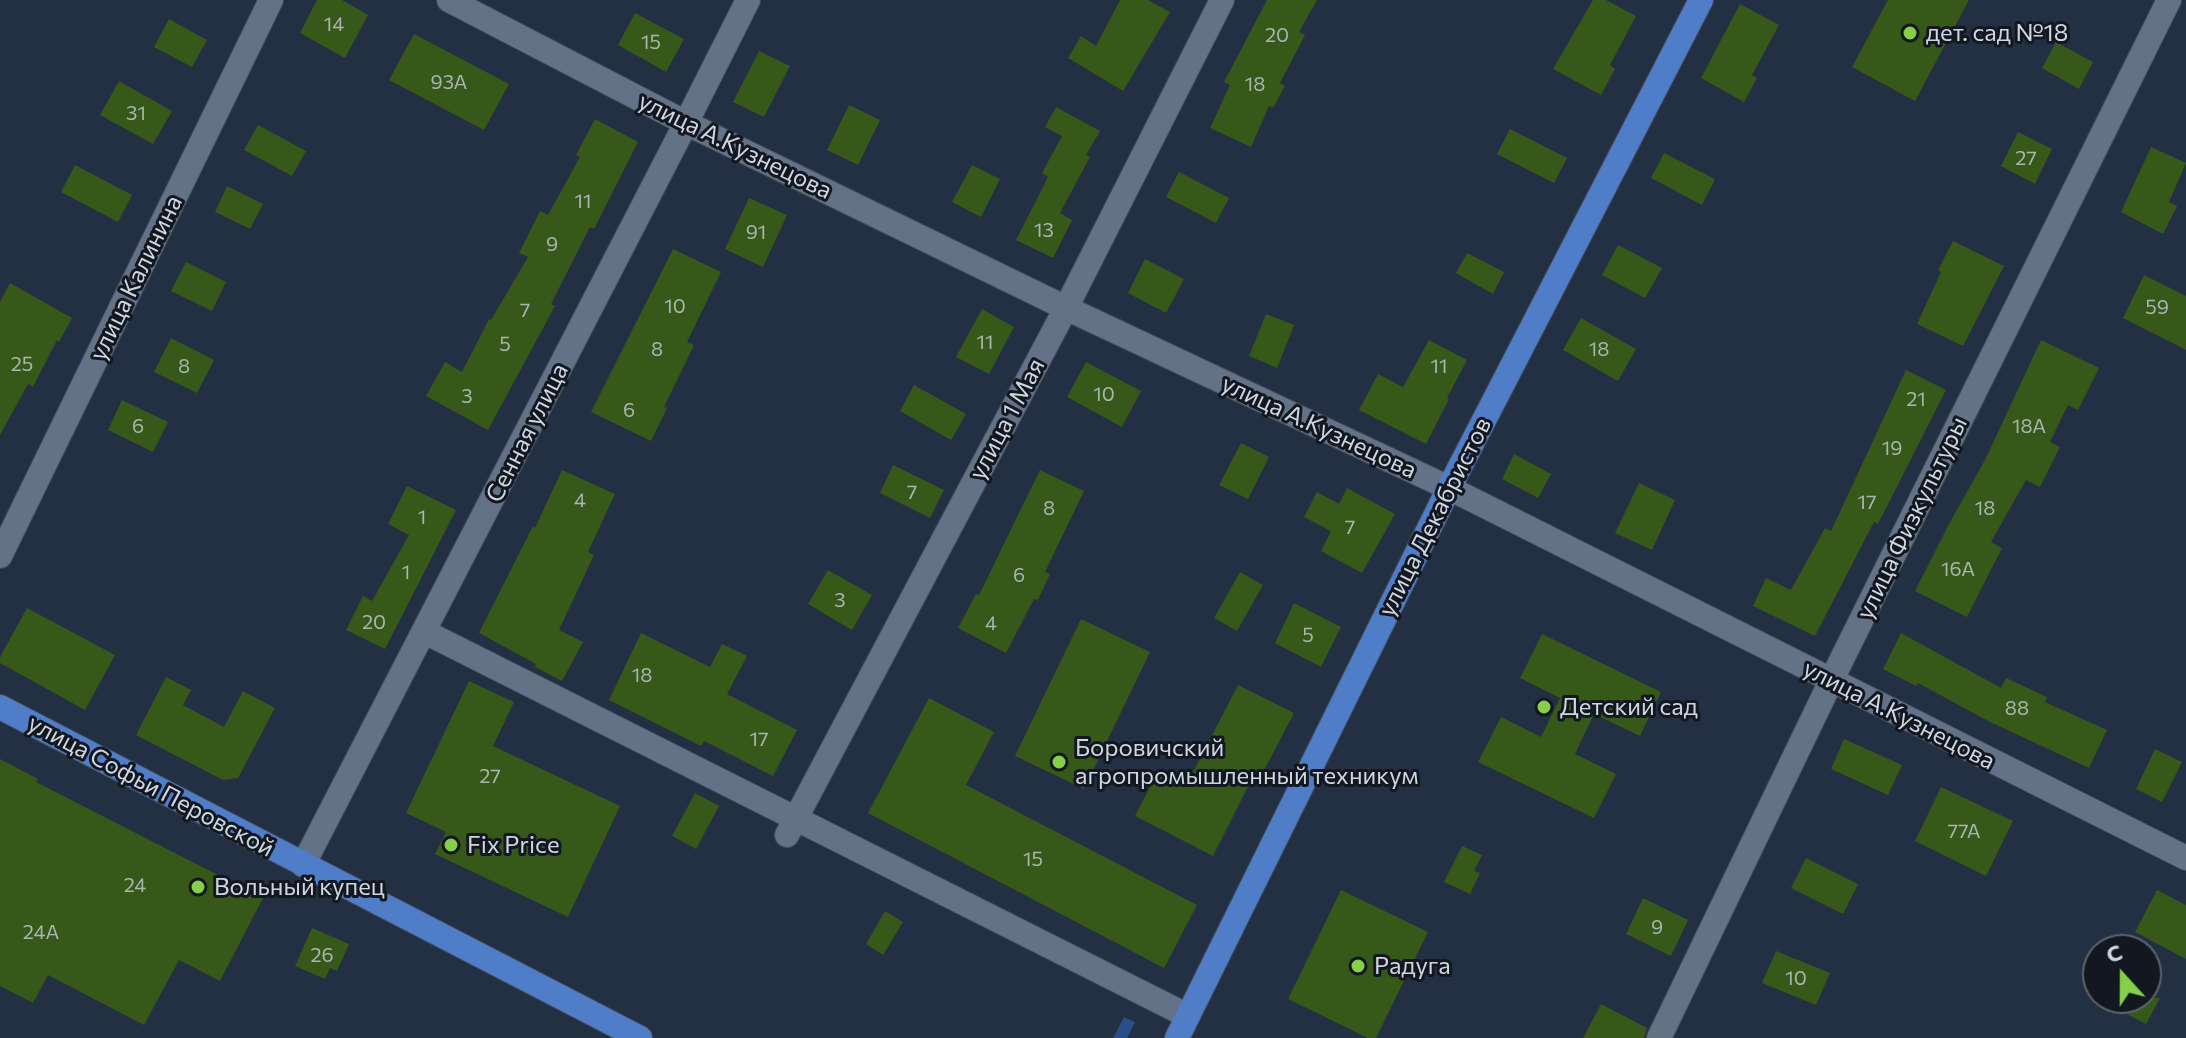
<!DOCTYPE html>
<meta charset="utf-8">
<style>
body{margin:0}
#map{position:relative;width:2186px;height:1038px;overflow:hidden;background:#233043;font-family:Commissioner,sans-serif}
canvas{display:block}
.north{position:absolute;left:2082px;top:934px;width:80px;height:80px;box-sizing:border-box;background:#121720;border:2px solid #5d636e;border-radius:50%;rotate:339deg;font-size:22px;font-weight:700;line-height:32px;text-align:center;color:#ced6e2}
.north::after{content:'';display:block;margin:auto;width:28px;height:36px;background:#87cf4b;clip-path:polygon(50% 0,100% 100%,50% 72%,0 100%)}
</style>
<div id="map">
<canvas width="2186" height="1038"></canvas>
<div class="north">С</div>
</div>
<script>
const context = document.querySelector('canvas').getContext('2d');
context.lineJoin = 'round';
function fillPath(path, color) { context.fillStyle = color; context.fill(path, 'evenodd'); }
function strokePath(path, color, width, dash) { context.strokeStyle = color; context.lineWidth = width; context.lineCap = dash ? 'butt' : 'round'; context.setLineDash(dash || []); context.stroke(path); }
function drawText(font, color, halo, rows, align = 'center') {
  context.font = font + ' Commissioner,sans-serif'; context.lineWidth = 6; context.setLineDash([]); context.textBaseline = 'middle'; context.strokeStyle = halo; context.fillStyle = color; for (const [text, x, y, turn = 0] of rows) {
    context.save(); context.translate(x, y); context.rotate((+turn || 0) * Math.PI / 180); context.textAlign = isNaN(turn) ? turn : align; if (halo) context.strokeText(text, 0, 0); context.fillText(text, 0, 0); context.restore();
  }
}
const green = new Path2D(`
 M1124 1017 1135 1022 1127 1038H1113Z`);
const building = new Path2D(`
 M317 0H342L368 15 345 58 300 33Z
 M1120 0H1148L1170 12 1123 91 1068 58 1081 36 1096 46Z
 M1267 0H1317L1299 32 1305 35 1280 83 1285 86 1273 108 1269 106 1251 147 1210 128 1230 85 1224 82Z
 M1593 0H1606L1636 16 1610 65 1615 69 1601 95 1553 69Z
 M1888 0H1969L1915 101 1852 67Z
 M1740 4 1779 25 1752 75 1757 78 1744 102 1701 78Z
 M635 13 684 39 666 72 618 45Z
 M169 19 207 40 192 67 154 47Z
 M414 34 509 84 484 130 389 80Z
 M2056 42 2093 62 2079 89 2042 68Z
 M759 51 790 66 764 117 733 102Z
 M119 81 172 111 153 144 100 115Z
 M849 105 880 120 858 165 827 150Z
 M1056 107 1100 131 1086 155 1090 157 1060 213 1072 220 1053 258 1016 240 1048 177 1042 173 1062 136 1045 127Z
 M595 119 638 142 594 229 590 227 551 304 555 306 488 430 426 396 445 362 462 372 489 319 491 320 528 257 519 253 540 211 548 215 580 157 576 155Z
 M258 125 306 151 292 176 244 150Z
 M1510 129 1567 158 1554 183 1497 154Z
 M2018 132 2052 149 2035 184 2001 166Z
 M2151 147 2186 163 2169 202 2177 206 2163 234 2121 212Z
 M1664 153 1715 179 1702 205 1651 178Z
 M75 165 132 195 118 222 61 192Z
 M972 165 1000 179 981 217 952 202Z
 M1179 172 1229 198 1216 223 1166 197Z
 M227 186 263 204 250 229 215 212Z
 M749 198 787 215 763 267 725 249Z
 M1953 241 2004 266 1963 346 1917 324 1941 272 1938 270Z
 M1618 245 1662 268 1645 298 1602 275Z
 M673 249 721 272 687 342 694 345 664 407 667 408 651 441 591 412Z
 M1467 253 1504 272 1493 294 1456 273Z
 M1145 259 1184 279 1166 313 1128 293Z
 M186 262 226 282 212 311 171 291Z
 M2144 275 2186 296V350L2123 318Z
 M10 283 72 318 59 342 57 340 33 387 28 384 0 435V302Z
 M982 309 1014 327 989 374 956 357Z
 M1266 314 1294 325 1277 368 1249 356Z
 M1581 318 1636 349 1618 381 1563 350Z
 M171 338 214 360 197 393 154 372Z
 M1429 340 1467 360 1447 398 1449 399 1426 444 1359 410 1378 374 1403 387Z
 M2041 340 2099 368 2078 410 2068 405 2050 442 2060 447 2040 487 2026 480 1991 542 2002 548 1967 617 1915 591 1950 522 1985 460Z
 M1086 362 1141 391 1122 427 1067 397Z
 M1906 370 1946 390 1878 524 1874 522 1815 636 1753 606 1766 578 1791 590 1825 528 1831 531Z
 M914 385 966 414 951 440 900 411Z
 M122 400 168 422 153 452 108 430Z
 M1241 443 1269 457 1248 499 1219 485Z
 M1514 454 1551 474 1538 498 1502 479Z
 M893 465 944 490 930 518 880 493Z
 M562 470 615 494 588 552 594 555 559 630 583 642 562 681 535 667 536 664 479 633 533 526 535 528Z
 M1040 470 1084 491 1045 572 1050 574 1038 600 1034 599 1006 653 958 628 976 594 979 595Z
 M1639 483 1675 500 1652 550 1615 533Z
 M407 486 456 510 385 649 346 630 363 596 372 601 409 535 388 524Z
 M1347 488 1395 514 1362 573 1321 551 1331 531 1304 517 1317 492 1339 504Z
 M828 570 872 595 852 630 808 604Z
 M1240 572 1263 585 1237 631 1214 618Z
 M1294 603 1341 627 1321 667 1275 643Z
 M27 608 115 655 85 710 0 663V657Z
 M1081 619 1150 652 1084 789 1015 756Z
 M641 633 710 667 722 644 747 656 727 694 797 730 773 776 704 741 701 746 609 700Z
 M1901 633 2001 688 2006 678 2047 697 2045 702 2107 730 2089 768 1990 722 1918 683 1916 686 1883 669Z
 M1542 634 1661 692 1640 736 1594 714 1575 754 1616 774 1594 818 1478 762 1501 717 1541 737 1560 698 1520 678Z
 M166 677 191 690 183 705 224 727 243 691 275 708 238 778 223 780 136 735Z
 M469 681 514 702 493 746 620 806 568 917 435 854 446 832 406 813Z
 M1238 685 1294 713 1258 782 1252 779 1213 856 1135 816 1158 771 1186 786Z
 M929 698 994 732 966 785 1197 905 1164 968 868 813Z
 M1844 739 1902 765 1888 795 1831 769Z
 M2155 749 2182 762 2162 802 2136 789Z
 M0 759 38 779 36 782 263 898 220 981 179 960 144 1025 48 975 33 1003 0 986Z
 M1941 787 2013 821 1986 876 1915 841Z
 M695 793 719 806 696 849 672 836Z
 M1462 846 1482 855 1474 871 1480 873 1470 894 1444 882Z
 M1806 858 1858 884 1843 914 1791 888Z
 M1341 890 1428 932 1376 1038H1368L1288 999Z
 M2157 890 2186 905V959L2135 932Z
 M1643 898 1688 920 1671 956 1626 934Z
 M885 911 903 922 883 955 866 944Z
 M312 928 349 944 337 971 330 968 325 979 295 966Z
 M1776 951 1830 973 1816 1005 1762 983Z
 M2096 998H2160L2146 1024Z
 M1601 1004 1647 1028 1644 1038H1583Z`);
const street = new Path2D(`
 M686 123 748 0
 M0 556 271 0
 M425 632 1188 1016
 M787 835 1066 308 1222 0
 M1659 1038 1831 681 2169 0`);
const secondary = new Path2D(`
 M449 0 686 123 1066 308 1449 488 2186 858
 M303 865 686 123`);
const primary = new Path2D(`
 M0 707 640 1038
 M1177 1038 1449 488 1701 0`);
const markers = [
 [1910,33,8,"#87cf4b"],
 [1544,707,8,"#87cf4b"],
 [1059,762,8,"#87cf4b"],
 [451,845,8,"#87cf4b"],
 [198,887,8,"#87cf4b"],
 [1358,966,8,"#87cf4b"]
];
const numberNames = [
 ["14",334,24],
 ["20",1277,35],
 ["15",651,42],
 ["93А",449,82],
 ["18",1255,84],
 ["31",136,113],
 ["27",2026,158],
 ["11",583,201],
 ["13",1044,230],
 ["91",756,232],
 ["9",552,244],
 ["10",675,306],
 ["59",2157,307],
 ["7",525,310],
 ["11",985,342],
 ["5",505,344],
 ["8",657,349],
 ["18",1599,349],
 ["25",22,364],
 ["8",184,366],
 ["11",1439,366],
 ["10",1104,394],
 ["3",467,396],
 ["21",1916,399],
 ["6",629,410],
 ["6",138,426],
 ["18А",2029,426],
 ["19",1892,448],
 ["7",912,492],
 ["4",580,500],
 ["17",1867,502],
 ["8",1049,508],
 ["18",1985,508],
 ["1",422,517],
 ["7",1350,527],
 ["16А",1958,569],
 ["1",406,572],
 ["6",1019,575],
 ["3",840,600],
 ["20",374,622],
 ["4",991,623],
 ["5",1308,635],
 ["18",642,675],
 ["88",2017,708],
 ["17",759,739],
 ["27",490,776],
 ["77А",1964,831],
 ["15",1033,859],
 ["24",135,885],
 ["9",1657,927],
 ["24А",41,932],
 ["26",322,955],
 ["10",1796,978]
];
const poiNames = [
 ["дет. сад №18",1926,33],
 ["Детский сад",1560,707],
 ["Боровичский",1075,748],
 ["агропромышленный техникум",1075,776],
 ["Fix Price",467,845],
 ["Вольный купец",214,887],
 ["Радуга",1374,966]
];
const streetNames = [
 ["улица А.Кузнецова",735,146,26],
 ["улица Калинина",136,278,-64],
 ["улица 1 Мая",1007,419,-62],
 ["улица А.Кузнецова",1319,427,25],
 ["Сенная улица",527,433,-63],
 ["улица Декабристов",1435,517,-63],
 ["улица Физкультуры",1912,518,-64],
 ["улица А.Кузнецова",1899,715,27],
 ["улица Софьи Перовской",151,786,28]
];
fillPath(green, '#294f89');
fillPath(building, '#365819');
strokePath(street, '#424c5d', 26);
strokePath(secondary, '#424c5d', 26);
strokePath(primary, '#424c5d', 26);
strokePath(street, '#647288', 24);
strokePath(secondary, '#647288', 24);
strokePath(primary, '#4f7dc7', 24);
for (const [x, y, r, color] of markers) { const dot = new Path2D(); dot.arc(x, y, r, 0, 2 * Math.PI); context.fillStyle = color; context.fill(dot); strokePath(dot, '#121720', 3); }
drawText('20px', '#a8b6b0', null, numberNames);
drawText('24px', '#ced6e2', '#121720', poiNames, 'left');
drawText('24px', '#ced6e2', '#121720', streetNames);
</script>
